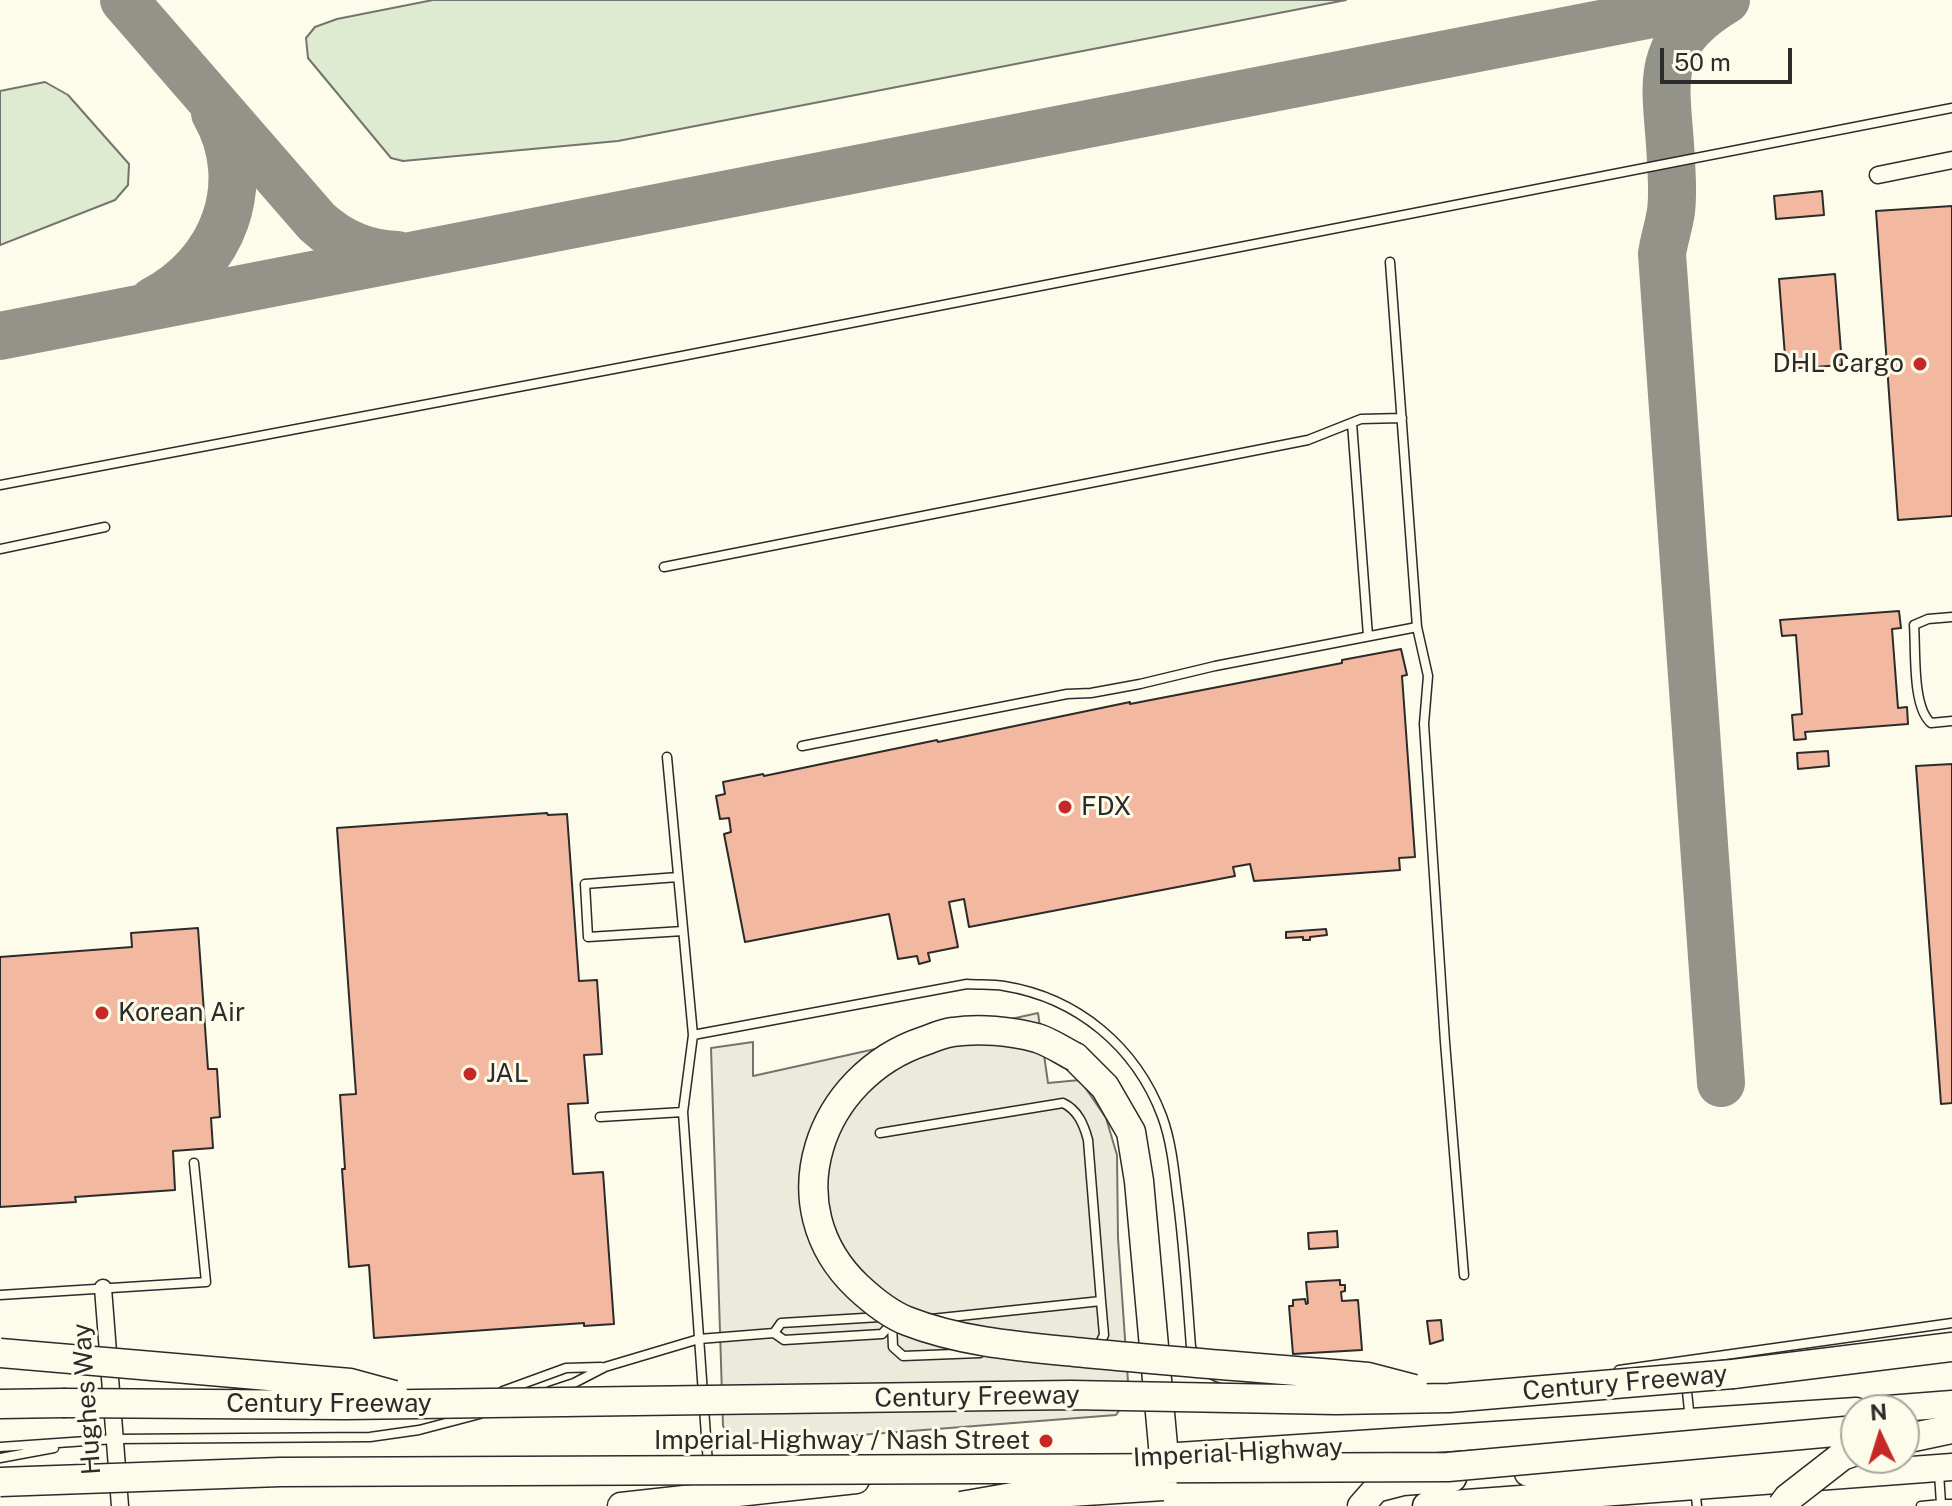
<!DOCTYPE html>
<style>
body{margin:0}
#map{position:relative;width:1952px;height:1506px;overflow:hidden;background:#fdfbea;font-family:"Public Sans",sans-serif}
canvas{display:block}
.north{position:absolute;left:1840px;top:1394px;width:80px;height:80px;box-sizing:border-box;background:#fdfbea;border:2px solid #a9a89e;border-radius:50%;rotate:356deg;font-size:22px;font-weight:700;line-height:32px;text-align:center;color:#2b2b2b}
.north::after{content:'';display:block;margin:auto;width:28px;height:36px;background:#c62828;clip-path:polygon(50% 0,100% 100%,50% 72%,0 100%)}
.scale{position:absolute;left:1660px;top:48px;width:132px;height:36px;box-sizing:border-box;border:4px solid #2b2b2b;border-top:0;padding-left:10px;font-size:24px;line-height:28px;white-space:nowrap;color:#2b2b2b;-webkit-text-stroke:6px #fdfbea;paint-order:stroke}
</style>
<div id="map">
<canvas width="1952" height="1506"></canvas>
<div class="north">N</div>
<div class="scale">50 m</div>
</div>
<script>
const context = document.querySelector('canvas').getContext('2d');
context.lineJoin = 'round';
function fillPath(path, color) { context.fillStyle = color; context.fill(path, 'evenodd'); }
function strokePath(path, color, width, dash) { context.strokeStyle = color; context.lineWidth = width; context.lineCap = dash ? 'butt' : 'round'; context.setLineDash(dash || []); context.stroke(path); }
function drawText(font, color, halo, rows, align = 'center') {
  context.font = font + ' "Public Sans",sans-serif'; context.lineWidth = 6; context.setLineDash([]); context.textBaseline = 'middle'; context.strokeStyle = halo; context.fillStyle = color; for (const [text, x, y, turn = 0] of rows) {
    context.save(); context.translate(x, y); context.rotate((+turn || 0) * Math.PI / 180); context.textAlign = isNaN(turn) ? turn : align; if (halo) context.strokeText(text, 0, 0); context.fillText(text, 0, 0); context.restore();
  }
}
const green = new Path2D(`
 M433 0H1346L618 141 403 161 391 158 308 58 306 38 315 27 337 19Z
 M45 82 68 95 129 164 128 185 115 200 0 245V91Z`);
const parking = new Path2D(`
 M1038 1013 1048 1083 1080 1080 1106 1118 1117 1155 1118 1238 1129 1396 1116 1415 744 1444 730 1437 723 1426 711 1048 753 1042V1076Z`);
const taxiway = new Path2D(`
 M124 0 317 222C340 243 366 254 397 255
 M153 301C223 265 255 184 215 113
 M0 336 1724 0
 M1721 1083 1662 254C1664 239 1669 226 1671 211 1673 196 1672 178 1671 162 1668 86 1648 47 1726 0`);
const building = new Path2D(`
 M1822 191 1824 215 1776 219 1774 196Z
 M1952 206V516L1898 520 1876 211Z
 M1835 274 1842 365 1786 369 1779 279Z
 M1899 611 1901 628 1892 629 1898 708 1907 707 1908 724 1805 732 1806 739 1794 740 1792 715 1802 714 1796 635 1782 636 1780 620Z
 M1401 649 1407 675 1402 676 1415 857 1399 858 1400 870 1254 881 1250 864 1233 867 1235 876 969 927 964 899 949 902 958 947 928 953 930 961 919 964 917 956 898 959 889 914 745 942 724 834 731 832 729 818 720 819 716 796 725 794 723 782 763 774 764 776 937 740 938 742 1130 702V704L1342 663V660Z
 M1828 751 1829 766 1798 769 1797 753Z
 M1952 764V1103L1941 1104 1916 766Z
 M547 813 548 815 567 814 579 981 597 980 602 1054 584 1055 588 1103 568 1104 573 1174 603 1172 614 1324 584 1326V1323L374 1338 369 1265 349 1267 342 1169H345L340 1095 356 1094 337 828Z
 M198 928 208 1069H217L220 1117 211 1118 213 1148 173 1151 175 1190 75 1197 76 1202 0 1207V957L132 947 131 933Z
 M1326 929 1327 935 1310 937V940H1303V937L1286 938V932Z
 M1337 1231 1338 1247 1309 1249 1308 1233Z
 M1340 1280V1285H1345V1291L1341 1292 1342 1301 1358 1300 1362 1350 1293 1354 1289 1306H1293V1300L1305 1299 1306 1304 1308 1303 1306 1282Z
 M1441 1320 1443 1340 1430 1344 1427 1321Z`);
const service = new Path2D(`
 M1352 423 1368 636
 M0 485 682 356 1952 108
 M0 549 105 527
 M664 567 1308 440 1361 419 1402 418
 M1952 617 1928 619 1914 625C1916 651 1912 707 1931 723L1952 721
 M1417 627 1428 676 1424 724 1445 1042 1464 1275
 M802 746 1067 694 1091 693 1140 684 1215 666 1417 627 1390 262
 M667 757 693 1035 683 1112 708 1464
 M678 877 585 884 588 937 683 931
 M693 1035 967 984C979 985 992 984 1004 986 1078 998 1136 1047 1162 1116 1171 1140 1174 1169 1177 1194 1184 1245 1187 1296 1191 1347L1196 1357
 M600 1117 683 1112
 M880 1133 1063 1103C1078 1110 1084 1125 1088 1140L1101 1301 931 1319
 M0 1295 206 1282 194 1163
 M892 1323 893 1347 903 1356 980 1353
 M774 1333 781 1323 880 1317
 M1098 1347 1104 1335 1101 1301
 M1619 1370 1952 1323
 M1209 1373C1234 1388 1273 1384 1302 1385
 M1686 1382 1690 1420
 M503 1391 566 1368 601 1367
 M550 1391 574 1383 605 1367 699 1339 774 1333 784 1340 882 1334 892 1323
 M0 1447 115 1439 370 1437 419 1430 480 1414
 M0 1458 54 1448
 M1939 1473 1941 1504H1952
 M1695 1489 1697 1506
 M1921 1506 1941 1504`);
const minor = new Path2D(`
 M1878 175 1952 160
 M103 1288 120 1506`);
const primary = new Path2D(`
 M1875 1410 1952 1404
 M1178 1456 1856 1411
 M1528 1473 1856 1450
 M621 1506 856 1480
 M1361 1506 1376 1489 1403 1482 1453 1478
 M1426 1506 1952 1467`);
const motorway = new Path2D(`
 M1075 1057 1105 1087 1131 1132 1139 1181 1164 1457
 M1733 1374 1952 1347
 M0 1404 63 1403
 M1904 1439 1952 1429`);
const motorwayBridge = new Path2D(`
 M1075 1057C1063 1051 1050 1042 1037 1038 1011 1031 979 1028 953 1032 943 1033 933 1038 924 1041 819 1076 772 1206 858 1287 872 1300 889 1314 907 1321 963 1343 1026 1347 1085 1353 1179 1362 1274 1369 1368 1377L1414 1389
 M0 1353 350 1383 394 1395
 M63 1403 346 1405 1071 1395 1336 1400 1449 1398 1733 1374
 M0 1482 280 1472 1448 1467 1856 1430
 M961 1506 1024 1495 1163 1486
 M1782 1506 1788 1498 1842 1456 1856 1451`);
const markers = [
 [1920,364,8,"#c62828"],
 [1065,807,8,"#c62828"],
 [102,1013,8,"#c62828"],
 [470,1074,8,"#c62828"],
 [1046,1441,8,"#c62828"]
];
const poiNames = [
 ["DHL Cargo",1904,364,"right"],
 ["FDX",1081,807],
 ["Korean Air",118,1013],
 ["JAL",486,1074],
 ["Imperial Highway / Nash Street",1030,1441,"right"]
];
const streetNames = [
 ["Century Freeway",1625,1383,-5],
 ["Century Freeway",977,1397,-1],
 ["Hughes Way",87,1399,-94],
 ["Century Freeway",329,1404],
 ["Imperial Highway",1238,1453,-3]
];
fillPath(green, '#deebd1');
strokePath(green, '#74746e', 2);
fillPath(parking, '#eceadb');
strokePath(parking, '#74746e', 2);
strokePath(taxiway, '#94938a', 48);
fillPath(building, '#f2b8a0');
strokePath(building, '#2b2b2b', 2);
strokePath(service, '#2b2b2b', 11);
strokePath(minor, '#2b2b2b', 19);
strokePath(primary, '#2b2b2b', 29);
strokePath(motorway, '#2b2b2b', 31);
strokePath(service, '#fdfbea', 8);
strokePath(minor, '#fdfbea', 16);
strokePath(primary, '#fdfbea', 26);
strokePath(motorway, '#fdfbea', 28);
strokePath(motorwayBridge, '#2b2b2b', 31, []);
strokePath(motorwayBridge, '#fdfbea', 28);
for (const [x, y, r, color] of markers) { const dot = new Path2D(); dot.arc(x, y, r, 0, 2 * Math.PI); context.fillStyle = color; context.fill(dot); strokePath(dot, '#fdfbea', 3); }
drawText('26px', '#2b2b2b', '#fdfbea', poiNames, 'left');
drawText('26px', '#2b2b2b', '#fdfbea', streetNames);
</script>
